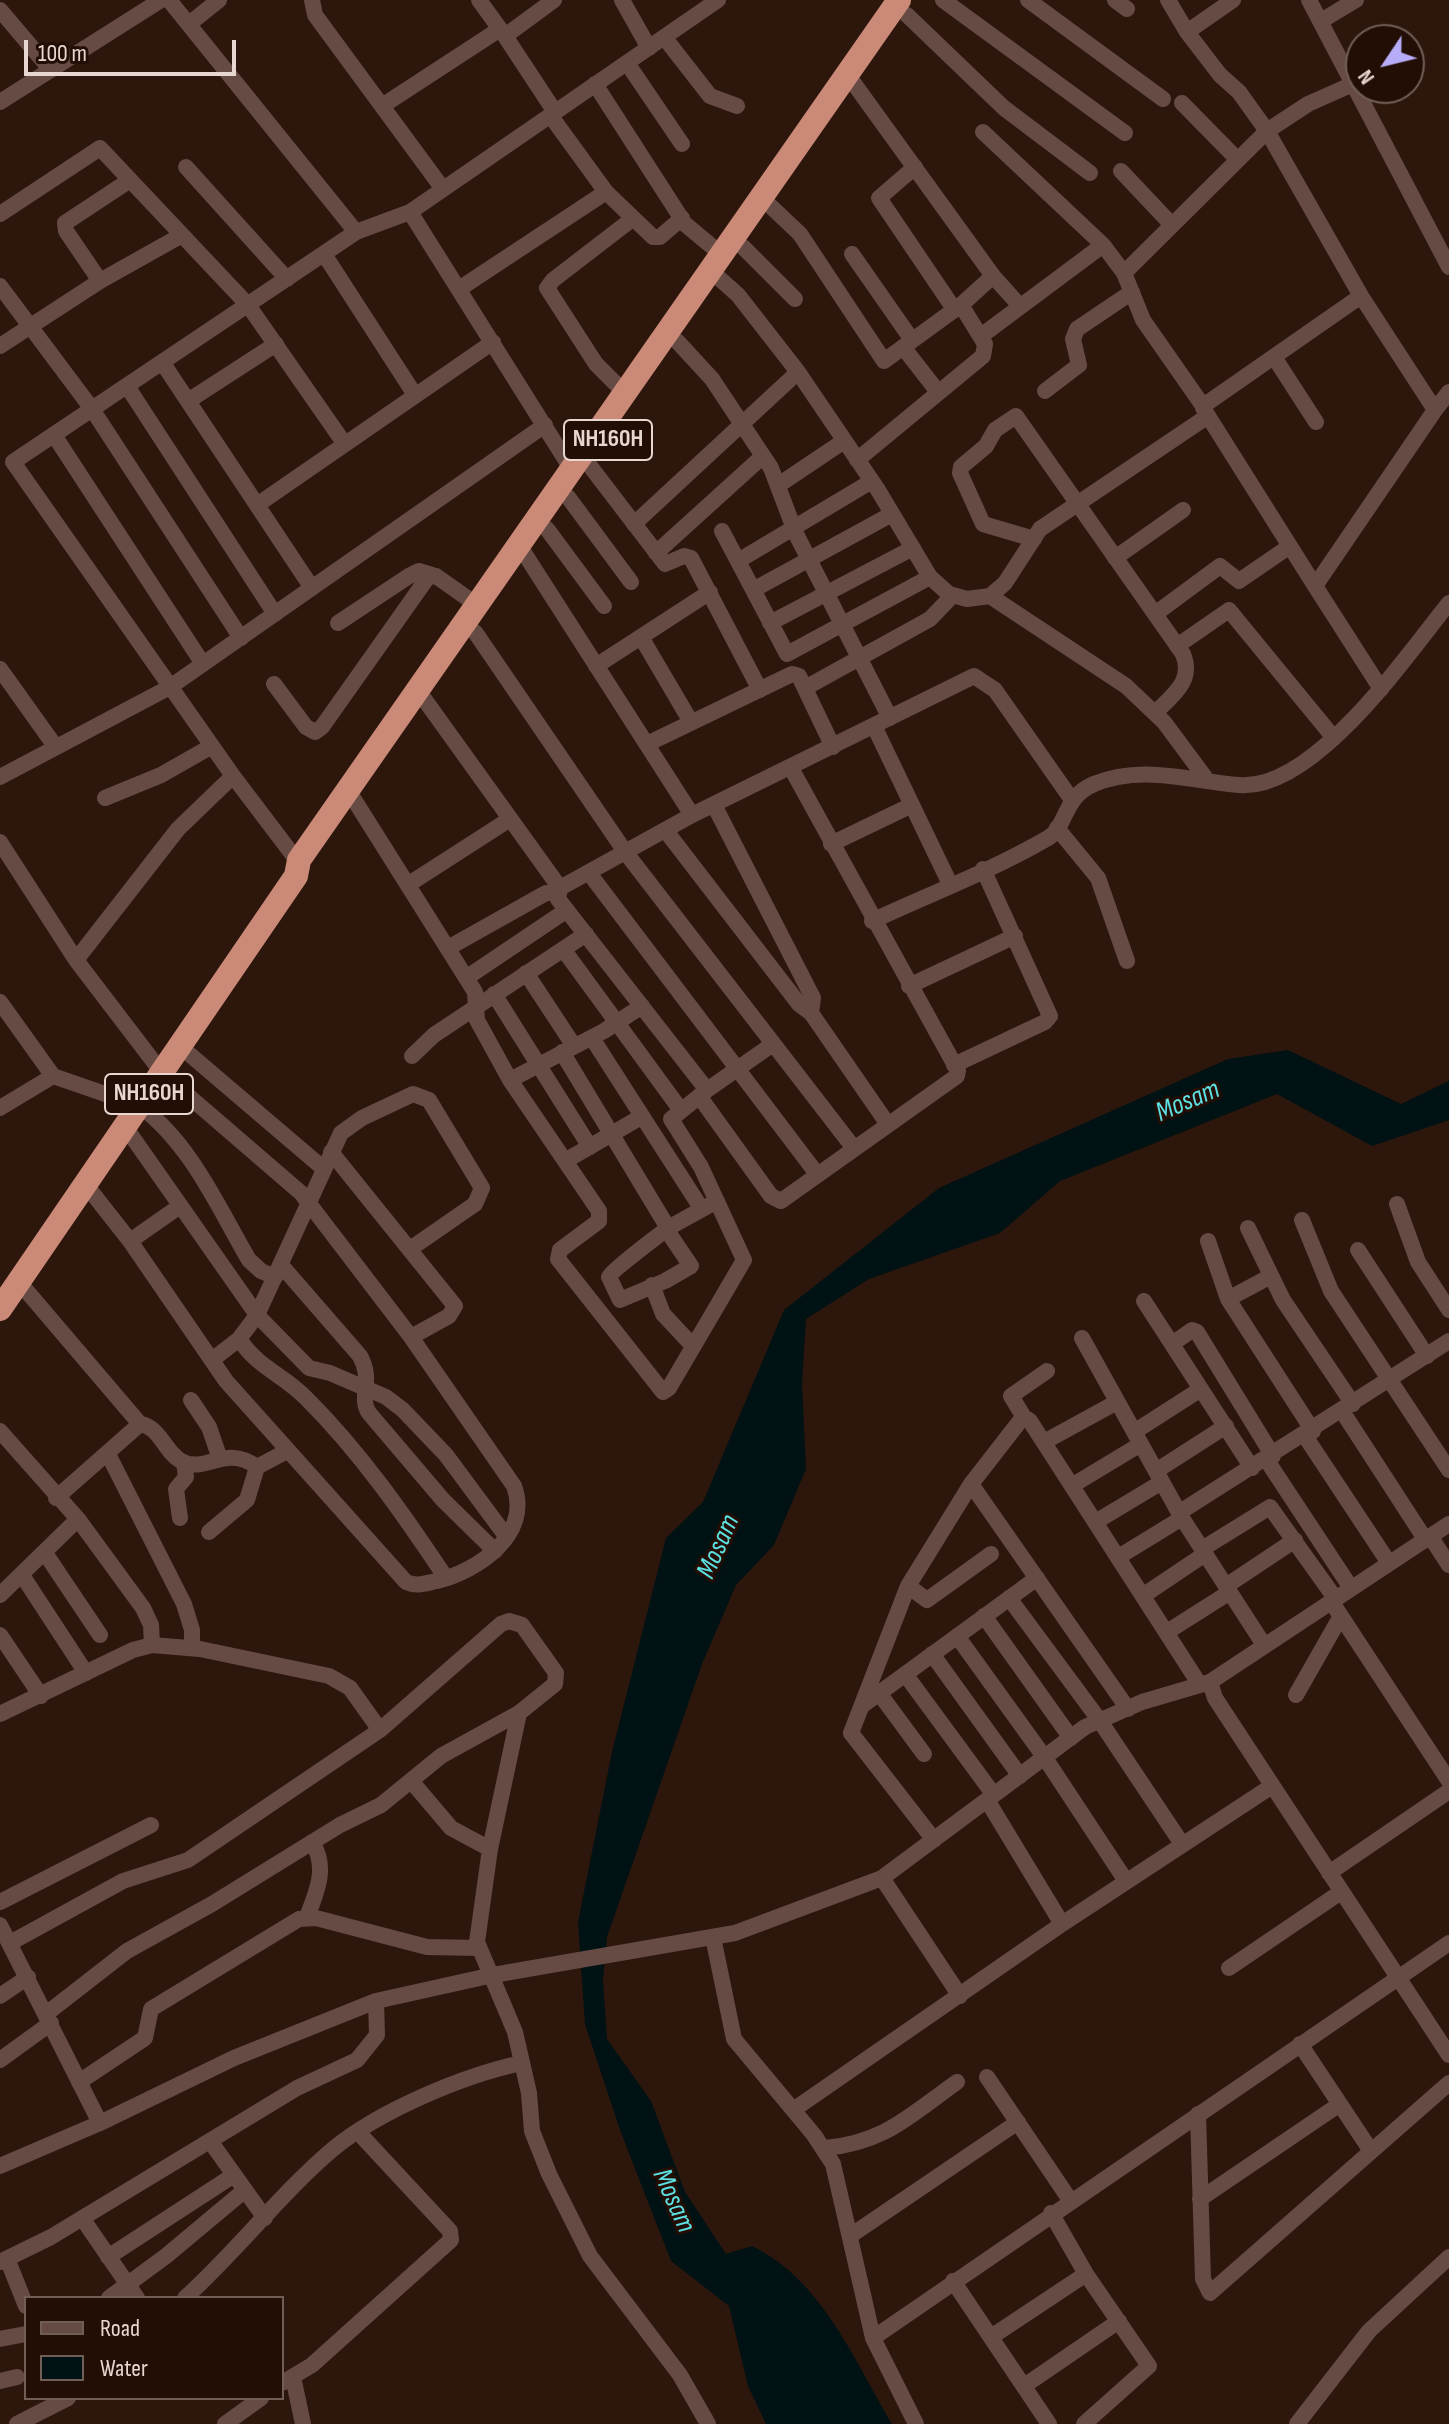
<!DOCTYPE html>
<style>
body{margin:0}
#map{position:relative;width:1449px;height:2424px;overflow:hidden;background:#2d170d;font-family:"Sofia Sans Condensed",sans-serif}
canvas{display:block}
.legend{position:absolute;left:24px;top:2296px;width:260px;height:104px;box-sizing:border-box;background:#230e05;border:2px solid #715e56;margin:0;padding:10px 14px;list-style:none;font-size:24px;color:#e7d7d0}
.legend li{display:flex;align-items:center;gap:16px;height:40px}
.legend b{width:40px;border:2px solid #715e56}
.north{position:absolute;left:1345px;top:24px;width:80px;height:80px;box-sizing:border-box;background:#230e05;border:2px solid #715e56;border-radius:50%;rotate:235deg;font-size:22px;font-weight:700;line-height:32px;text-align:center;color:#e7d7d0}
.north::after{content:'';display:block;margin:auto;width:28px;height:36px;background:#b6acf8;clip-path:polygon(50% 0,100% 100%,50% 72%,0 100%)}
.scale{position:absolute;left:24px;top:40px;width:212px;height:36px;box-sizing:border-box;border:4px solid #e7d7d0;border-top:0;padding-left:10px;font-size:24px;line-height:28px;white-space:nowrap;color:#e7d7d0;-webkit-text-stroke:6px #230e05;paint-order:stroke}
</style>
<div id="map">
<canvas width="1449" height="2424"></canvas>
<ul class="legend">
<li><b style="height:10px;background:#664b44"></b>Road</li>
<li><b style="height:22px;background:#001213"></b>Water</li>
</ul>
<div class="north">N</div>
<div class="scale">100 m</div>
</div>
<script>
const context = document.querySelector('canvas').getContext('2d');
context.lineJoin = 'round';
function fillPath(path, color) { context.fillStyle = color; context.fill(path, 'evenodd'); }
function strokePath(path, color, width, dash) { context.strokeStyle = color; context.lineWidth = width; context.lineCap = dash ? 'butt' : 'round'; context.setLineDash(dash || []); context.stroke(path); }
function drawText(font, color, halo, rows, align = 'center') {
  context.font = font + ' "Sofia Sans Condensed",sans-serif'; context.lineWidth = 6; context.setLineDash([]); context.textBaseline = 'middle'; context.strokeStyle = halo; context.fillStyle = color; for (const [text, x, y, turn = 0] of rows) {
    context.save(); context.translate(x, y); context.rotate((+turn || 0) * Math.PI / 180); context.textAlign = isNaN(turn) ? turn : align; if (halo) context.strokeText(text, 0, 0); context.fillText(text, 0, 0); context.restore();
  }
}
const water = new Path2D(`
 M1288 1050 1401 1104 1449 1081V1120L1372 1146 1277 1094 1060 1181 1000 1233 869 1279 806 1319 802 1384 806 1469 774 1545 736 1585 702 1664 607 1937 603 1980 607 2039 651 2101 685 2192 726 2254 752 2246C822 2280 854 2360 892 2424H766L748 2386 729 2306 671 2261 620 2130 585 2024 578 1922 612 1752 666 1538 703 1502 784 1310 939 1188 1228 1059Z`);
const street = new Path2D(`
 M169 0 356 232
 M312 0 315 15 443 189
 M479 0 505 36
 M554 0 505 36 555 112
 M622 0 649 48
 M943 0 1125 133
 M1028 0 1163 99
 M1115 0 1127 9
 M1168 0 1187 32 1220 75 1239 92 1267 131 1361 296 1435 410 1449 392
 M1309 0 1449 267
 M0 10 51 70
 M907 15 1004 108 1090 173
 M1321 21 1356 0
 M189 24 219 0
 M1187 32 1233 0
 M664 37 710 96 737 106
 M627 63 682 144
 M595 84 685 224 721 254
 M1353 84 1308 104 1267 131 1124 273 1143 320 1203 406 1361 296
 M0 102 161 0
 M1182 103 1238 160
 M382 106 500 29
 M550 115 606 192 653 237H660L682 218
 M983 132 1103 245
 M186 167 287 279
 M915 167 879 198 954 309
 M1121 171 1172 225
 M762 198 800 234 884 361 961 305 993 276 847 74
 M410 212 718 0
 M0 214 100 148 248 305 344 443
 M743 247 795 299
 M324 254 415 395
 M852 254 912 340
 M710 270 738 295 798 372 878 490 930 577 949 594 967 599 990 596 1005 583 1040 529 1208 416
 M993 276 1020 306
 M100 281 66 231 65 223 130 180
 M0 286 92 409 241 638
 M459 289 606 192
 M981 336 1103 245 1124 273
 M677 341 712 379 771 468 796 534 890 718
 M0 346 100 281 182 235
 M903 347 938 392
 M1274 357 1316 422
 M162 362 312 588
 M127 386 275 614
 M1045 391 1079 365 1073 339 1077 329 1132 292
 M625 393 596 364 547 288 553 280 631 220
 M188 401 276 344
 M1203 408 1315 586 1435 410
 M54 435 203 664
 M857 460 983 356 985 344 961 305
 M590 466 665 564 684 556 691 558 760 690
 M780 484 844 441
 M568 497 631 582
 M257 505 493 342
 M634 524 798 372
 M547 529 604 606
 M722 531 787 654 930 577
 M1034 539 983 524 960 473 961 467 986 446 995 430 1016 416 1183 654C1194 681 1173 695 1155 713
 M519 545 692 815 974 676 995 690 1072 800
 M656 553 763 456
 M1115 558 1183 510
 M738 561 872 481
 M1315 586 1381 689
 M753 590 892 514
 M990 596 1126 686 1164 722 1207 780
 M1155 614 1220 566 1239 581 1290 546
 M338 623 409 576 419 571 432 575
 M770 623 913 548
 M475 632 626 853 853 1147
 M641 637 691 722
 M1177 646 1229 610 1334 738
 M596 666 710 592
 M0 669 55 746
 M274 684 306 727 315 732 322 727 428 577 436 576 477 605
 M805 688 930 619 953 595
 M417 689 560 888 692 815
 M874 726 950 884
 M647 744 792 674 799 676 833 747
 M0 777 170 687 545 425
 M348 790 475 992 477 1020 510 1080 599 1211V1221L560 1250 558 1259 663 1392 669 1388 744 1260 701 1167 671 1119 707 1090
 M105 798 161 775 212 746
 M714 805 813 998 811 1013
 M1057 828 1098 878 1127 961
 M666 831 799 1004 811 1013 887 1123
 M0 842 76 960 163 1074 301 1193 411 1337 514 1486C532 1535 477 1571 437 1581 426 1583 417 1587 406 1582L226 1381 130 1241 86 1185
 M831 844 912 805
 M302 867 233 776 13 462 356 232 410 212 572 470
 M589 873 817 1174
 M409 884 510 819
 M560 888 558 899 707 1090 773 1044
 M872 921C930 894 993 870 1048 838 1067 827 1063 797 1094 784 1142 764 1190 781 1239 785 1313 792 1407 655 1449 603
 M448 948 546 893H557
 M563 949 680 1109
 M76 960 178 829 233 776
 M526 973 574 1046
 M466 978 567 910
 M909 986 1015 936
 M494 994 590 1147
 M0 1002 53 1076 140 1106C191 1144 218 1207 249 1260L261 1271 275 1277
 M592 1038 701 1208
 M181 1047 324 1169
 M562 1052 668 1228
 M412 1056 434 1035 586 934
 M954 1065 1045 1022 1050 1016 983 869
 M510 1080 604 1031 642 1006
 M699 1096 771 1196 781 1201 957 1076 958 1071 791 768
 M0 1108 53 1076
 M126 1128 257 1315 309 1368 330 1373 386 1397 403 1410 446 1455 506 1536
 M331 1152 455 1306 449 1316 411 1337
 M565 1161 641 1117
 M1397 1204 1418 1262 1449 1310
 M1302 1220 1331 1291 1449 1470
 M1248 1228 1283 1300 1353 1404
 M666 1229 691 1266 665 1281 620 1300 609 1277C611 1271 658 1236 668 1228L717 1201
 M130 1241 180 1206
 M1208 1241 1228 1299 1313 1431
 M1358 1250 1427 1356
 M281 1265 360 1356C374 1381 358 1397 369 1413L443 1500 495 1551
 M19 1282 140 1424 56 1498
 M652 1285 663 1314 692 1345
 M1228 1299 1271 1276
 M1144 1301 1252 1468
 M1082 1338 1182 1518 1264 1645
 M239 1339C260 1370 282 1373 307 1399 361 1453 404 1515 446 1578
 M1172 1344 1192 1330 1197 1332 1273 1456
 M212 1360 239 1339 257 1315 341 1133 362 1118 413 1094 429 1100 482 1188 475 1204 410 1249
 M191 1400 209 1427 220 1459
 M1342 1411 1425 1539
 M1025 1419 1011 1396 1047 1371
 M140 1424C161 1427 165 1454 183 1462 207 1473 226 1444 257 1467L287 1451
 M0 1431 78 1519
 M1134 1432 1201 1389
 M1305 1436 1389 1563
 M1044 1442 1117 1402
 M108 1454 184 1604 192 1630V1648
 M1266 1459 1351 1588
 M1156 1471 1226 1426
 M971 1484 1128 1709
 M1073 1485 1141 1444
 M1180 1512 1449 1341
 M180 1518 176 1489 186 1477 184 1462
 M1097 1521 1162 1482
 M209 1532 247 1500 257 1467
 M1430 1536 1449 1565
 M1202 1549 1270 1507 1335 1598
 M45 1553 100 1635
 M1120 1556 1182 1518
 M22 1575 86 1673
 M908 1586 927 1600 991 1554
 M1226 1586 1295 1540
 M0 1595 78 1519 143 1608 151 1625 152 1645
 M1144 1595 1205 1554
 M1009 1598 1100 1721 1182 1844
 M1331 1601 1449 1781
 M984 1616 1071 1738
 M1167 1632 1230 1592
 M0 1635 41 1696
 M957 1636 1045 1758 1126 1881
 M932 1654 1020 1776
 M905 1674 994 1795
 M1210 1682 1215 1698 1449 2055
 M879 1693 924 1754
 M1296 1695 1341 1616
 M863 1705 1037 1578
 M519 1713 490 1849 477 1942 515 2032 529 2093 532 2131 549 2174 590 2256 680 2375 708 2424
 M0 1714 133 1650 152 1645 200 1649 329 1676 350 1688 380 1730
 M412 1782 451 1828 490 1849
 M987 1800 1062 1924
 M934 1840 851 1733 908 1586 971 1484 1020 1421 1027 1419 1030 1421 1200 1685
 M1329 1873 1449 1791
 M882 1878 960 1996
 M0 1902 151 1825
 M307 1917C317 1891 328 1867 312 1842
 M0 1925 100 2123
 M713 1937 734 2039 814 2135 833 2164 873 2338 916 2424
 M10 1943 123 1881 188 1860 380 1730 501 1624 509 1621 522 1625 556 1673 555 1684 519 1713 441 1756 381 1805 340 1825 212 1904 127 1951 46 2014
 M1229 1968 1341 1892
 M0 1996 28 1977
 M1300 2044 1371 2151
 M0 2060 51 2023
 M987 2077 1070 2200
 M79 2082 145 2038 151 2009 299 1919 316 1918 427 1947 479 1948
 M793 2110 1062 1924 1272 1786
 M1198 2114 1203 2279 1210 2293 1449 2083
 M210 2141 265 2218
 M825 2148C884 2143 909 2116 957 2082
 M0 2166 100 2123 234 2058 376 2001 493 1975 735 1933 882 1878 1085 1727 1142 1702 1210 1682 1449 1524
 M1200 2199 1340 2104
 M1051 2213 1086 2274 1149 2366 1084 2424
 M82 2218 137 2298
 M850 2236 1018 2122
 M108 2257 234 2175
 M8 2261 26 2306
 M0 2262 51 2237 297 2088 357 2060 377 2035 376 2001
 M953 2281 1049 2424
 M109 2298 166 2256 245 2190
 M185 2298C237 2251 280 2194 333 2149 379 2111 464 2075 522 2063
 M991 2337 1086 2274
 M873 2338 1449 1943
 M0 2339 26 2334
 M293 2377 303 2424
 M0 2381 17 2377
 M282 2383 312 2365 451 2240 450 2231 358 2132
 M1024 2386 1119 2321
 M17 2424 68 2398
 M225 2424 261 2398
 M1297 2424 1369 2331 1449 2257`);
const highway = new Path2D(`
 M0 1309 296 876 299 860 899 0`);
const shields = [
 [608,440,88],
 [149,1094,88]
];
const shieldNames = [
 ["NH160H",608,440],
 ["NH160H",149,1094]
];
const waterNames = [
 ["Mosam",1188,1102,-23],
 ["Mosam",719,1547,-66],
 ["Mosam",673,2201,66]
];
fillPath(water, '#001213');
strokePath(street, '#664b44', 16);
strokePath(highway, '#cb8a77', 24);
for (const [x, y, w] of shields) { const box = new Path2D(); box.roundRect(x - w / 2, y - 20, w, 40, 6); context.fillStyle = '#230e05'; context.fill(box); strokePath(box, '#e7d7d0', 2); }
drawText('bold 24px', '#e7d7d0', null, shieldNames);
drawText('italic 28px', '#5ce1e3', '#230e05', waterNames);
</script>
